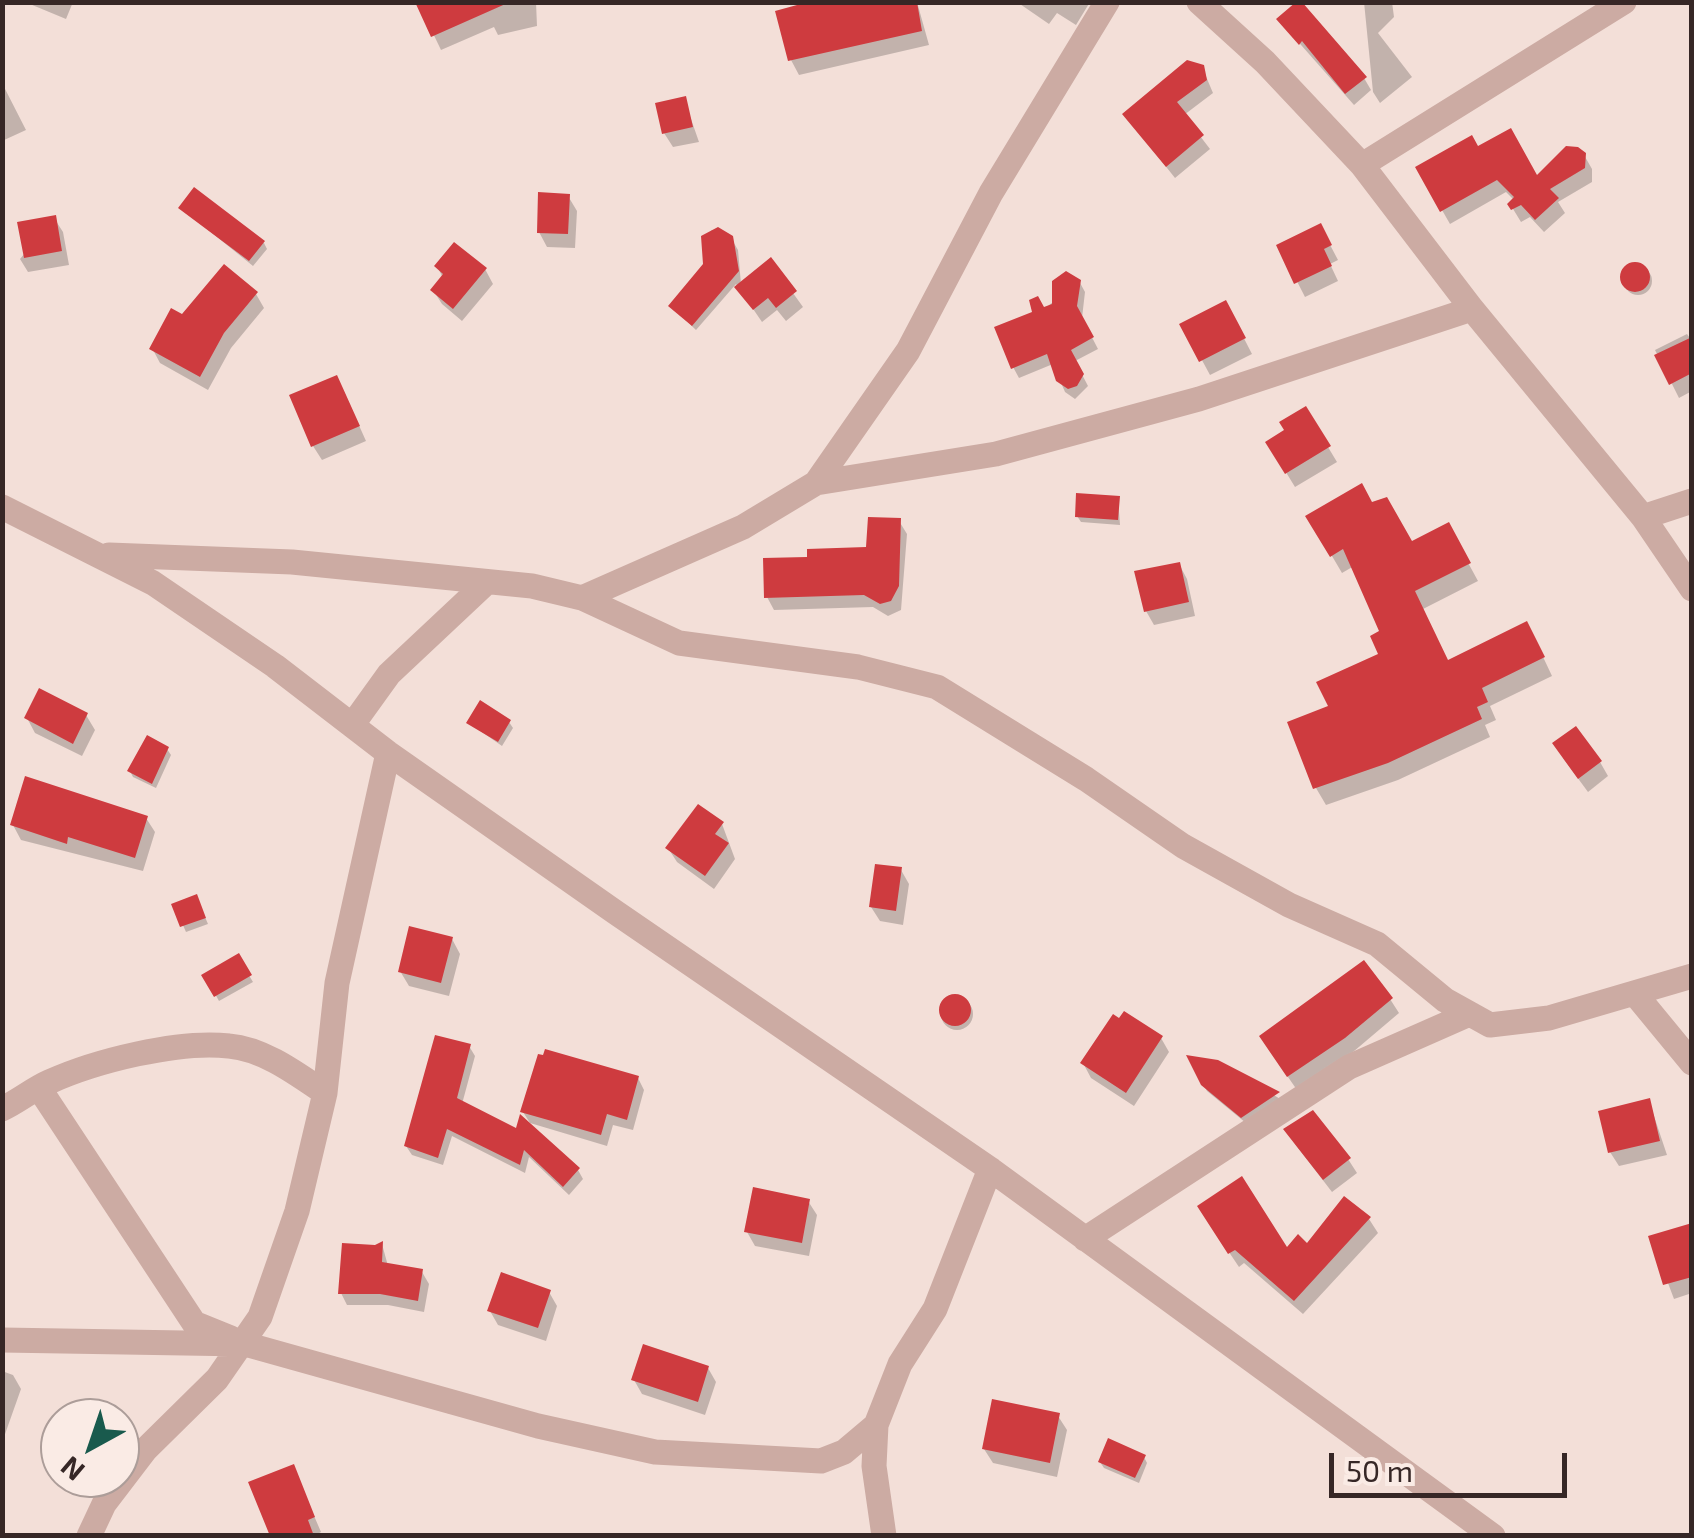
<!DOCTYPE html>
<style>
body{margin:0}
#map{position:relative;width:1694px;height:1538px;overflow:hidden;background:#f3dfd8;font-family:"Exo 2",sans-serif}
canvas{display:block}
.frame{position:absolute;inset:0;border:5px solid #362726;pointer-events:none}
.north{position:absolute;left:40px;top:1398px;width:100px;height:100px;box-sizing:border-box;background:#faebe5;border:2px solid #ac9d99;border-radius:50%;rotate:220deg;font-size:28px;font-weight:700;line-height:40px;text-align:center;color:#362726}
.north::after{content:'';display:block;margin:auto;width:35px;height:45px;background:#195a4d;clip-path:polygon(50% 0,100% 100%,50% 72%,0 100%)}
.scale{position:absolute;left:1329px;top:1453px;width:238px;height:45px;box-sizing:border-box;border:5px solid #362726;border-top:0;padding-left:12px;font-size:30px;line-height:35px;white-space:nowrap;color:#362726;-webkit-text-stroke:8px #faebe5;paint-order:stroke}
</style>
<div id="map">
<canvas width="1694" height="1538"></canvas>
<div class="frame"></div>
<div class="north">N</div>
<div class="scale">50 m</div>
</div>
<script>
const context = document.querySelector('canvas').getContext('2d');
context.lineJoin = 'round';
function fillPath(path, color) { context.fillStyle = color; context.fill(path, 'evenodd'); }
function strokePath(path, color, width, dash) { context.strokeStyle = color; context.lineWidth = width; context.lineCap = dash ? 'butt' : 'round'; context.setLineDash(dash || []); context.stroke(path); }
const shadow = new Path2D(`
 M25 2H73L66 19Z
 M418 2H536L537 26 498 35 494 27 441 50Z
 M884 2H917L929 45 799 75 791 60Z
 M1090 2 1076 25 1057 13 1049 24 1017 2Z
 M1364 2H1392L1394 17 1378 33 1412 77 1380 103 1373 92Z
 M1279 20 1364 78 1371 90 1354 105Z
 M1202 67 1213 93 1184 115 1210 149 1175 178 1125 115Z
 M2 83 26 130 2 141Z
 M684 99 699 142 673 147 664 133Z
 M1477 150 1537 179 1584 155 1592 169V182L1558 202 1565 213 1544 232 1530 217 1521 222 1510 204 1514 200 1506 192 1450 224 1418 168Z
 M568 196 577 211 575 248 547 247 539 232Z
 M181 208 264 243 267 249 253 266Z
 M54 218 63 232 69 265 28 272 20 259Z
 M712 230 728 233 738 250 741 284 770 261 803 307 786 321 777 310 762 322 736 284 696 330 671 306 706 265 704 237Z
 M1328 241 1338 260 1330 264 1338 281 1305 297 1279 246Z
 M437 266 485 269 493 284 462 321 442 304 433 290 443 278Z
 M1624 281a14 14 0 1 1 28 0a14 14 0 1 1-28 0Z
 M1079 281 1085 292 1082 318 1098 349 1075 361 1088 386 1075 399 1065 392 1053 364 1019 378 1013 367 1043 310Z
 M256 294 264 308 231 348 208 390 160 363 152 348 183 317Z
 M1233 317 1252 354 1210 375 1183 325Z
 M1687 334 1692 341V391L1679 398 1655 350Z
 M344 392 366 441 322 460 313 446Z
 M1305 409 1337 462 1295 487 1268 443 1287 431Z
 M1118 498 1120 525 1081 522 1077 516Z
 M1371 505 1411 545 1448 526 1478 581 1423 609 1448 663 1536 642 1552 676 1490 706 1496 720 1485 725 1490 737 1398 780 1326 805 1316 788 1331 707 1382 656 1383 632 1354 566 1342 573 1309 517Z
 M899 521 907 534 901 610 888 616 873 607 774 610 767 597 810 559 869 550Z
 M1179 564 1187 579 1195 616 1154 625 1146 611Z
 M86 715 95 730 82 756 35 733 27 718Z
 M509 722 513 728 502 746 469 723Z
 M167 749 171 755 156 788 133 777 130 771Z
 M1563 758 1600 762 1608 776 1588 792Z
 M146 818 155 832 143 871 21 840 13 825Z
 M722 824 735 859 714 889 677 862 668 848Z
 M901 870 909 884 903 925 880 921 871 907Z
 M199 903 208 924 186 932 174 905Z
 M452 939 460 954 449 996 409 986 400 971Z
 M238 957 253 982 219 1001 205 976Z
 M941 1014a16 16 0 1 1 32 0a16 16 0 1 1-32 0Z
 M1390 999 1399 1013 1353 1052 1297 1090 1270 1051Z
 M1120 1022 1161 1038 1169 1052 1134 1106 1091 1078 1083 1063Z
 M469 1046 475 1056 462 1104 578 1170 583 1179 569 1195 529 1157 525 1173 452 1136 443 1165 412 1155 406 1146Z
 M1190 1058 1218 1062 1282 1100 1246 1123 1207 1091Z
 M638 1078 644 1090 633 1130 613 1125 607 1146 530 1123 523 1112Z
 M1649 1101 1667 1155 1619 1166 1610 1152Z
 M1295 1144 1348 1159 1357 1173 1332 1192Z
 M1344 1199 1369 1219 1378 1233 1303 1314 1244 1263 1239 1267 1208 1221 1287 1251 1308 1246Z
 M808 1201 817 1215 809 1256 755 1246 747 1232Z
 M1692 1226V1293L1674 1299 1651 1238Z
 M382 1244 388 1266 422 1272 429 1284 424 1312 388 1305H347L341 1293Z
 M549 1292 557 1306 546 1341 498 1325 490 1311Z
 M708 1368 716 1382 705 1415 642 1394 634 1380Z
 M2 1371 13 1375 21 1389 4 1437Z
 M1058 1416 1067 1430 1057 1477 993 1463 984 1449Z
 M1144 1457 1147 1463 1139 1483 1104 1468 1100 1462Z
 M293 1467 321 1532 314 1536H273Z`);
const building = new Path2D(`
 M415 2H510L431 37Z
 M808 2H917L922 31 788 61 775 11Z
 M1296 2H1302L1367 77 1345 94 1302 41 1299 45 1276 19Z
 M1187 60 1204 65 1207 80 1177 102 1204 135 1166 167 1122 114Z
 M686 96 693 127 662 134 655 103Z
 M1511 128 1537 175 1566 146 1578 147 1586 153 1585 168 1550 189 1559 198 1535 220 1521 205 1511 210 1507 204 1514 197 1497 180 1440 212 1415 167 1472 135 1478 146Z
 M194 187 265 241 249 261 178 208Z
 M538 192 570 194 568 234 537 233Z
 M56 215 62 251 24 258 17 222Z
 M1321 223 1332 245 1324 249 1332 266 1294 284 1276 245Z
 M718 227 733 236 739 271 692 326 668 306 703 264 701 236Z
 M454 242 487 268 453 309 430 290 443 274 434 266Z
 M771 257 797 291 776 308 768 298 753 310 734 287Z
 M1620 277a15 15 0 1 1 30 0a15 15 0 1 1-30 0Z
 M224 264 258 292 224 333 200 377 149 349 171 308 182 314Z
 M1066 271 1081 280 1077 306 1094 337 1071 350 1084 374 1077 386 1068 389 1056 381 1047 354 1011 369 994 327 1032 312 1029 300 1038 296 1044 307 1052 304V281Z
 M1226 300 1246 338 1199 362 1179 324Z
 M1692 337V373L1669 385 1654 355Z
 M337 375 360 426 311 447 289 395Z
 M1306 406 1331 446 1285 474 1265 442 1284 430 1279 422Z
 M1362 483 1372 502 1387 497 1412 541 1449 522 1471 563 1415 591 1448 660 1527 621 1545 657 1482 688 1488 702 1477 707 1482 719 1388 763 1313 789 1287 722 1328 706 1316 682 1378 654 1370 636 1379 631 1343 549 1330 557 1305 516Z
 M1076 493 1120 496 1118 520 1075 517Z
 M868 517 901 518 899 586 891 601 880 604 864 595 764 598 763 558 807 557V549L866 547Z
 M1180 562 1189 602 1144 612 1134 571Z
 M39 688 88 713 73 744 24 718Z
 M480 700 511 720 498 742 466 723Z
 M1576 726 1602 761 1578 779 1552 743Z
 M147 735 169 747 152 784 127 771Z
 M25 776 148 816 135 858 68 837 67 844 10 825Z
 M698 804 724 822 715 834 729 843 705 876 665 848Z
 M875 864 902 867 896 911 869 907Z
 M197 894 206 918 180 927 171 904Z
 M409 926 453 937 441 983 398 972Z
 M239 953 252 975 214 997 201 975Z
 M1364 960 1393 998 1345 1038 1287 1077 1259 1036Z
 M939 1010a16 16 0 1 1 32 0a16 16 0 1 1-32 0Z
 M1124 1011 1163 1036 1126 1093 1080 1063 1113 1014 1119 1018Z
 M435 1035 471 1044 457 1098 516 1128 520 1114 580 1168 563 1187 524 1150 520 1165 447 1129 438 1158 404 1146Z
 M545 1049 639 1076 627 1120 607 1114 601 1135 520 1112 538 1054 543 1055Z
 M1186 1055 1218 1060 1280 1092 1241 1118 1201 1085Z
 M1650 1098 1660 1141 1608 1153 1598 1111Z
 M1313 1110 1351 1158 1323 1180 1283 1129Z
 M1242 1176 1287 1247 1298 1234 1307 1243 1344 1196 1371 1217 1294 1301 1235 1250 1228 1254 1197 1206Z
 M753 1187 810 1199 802 1243 744 1232Z
 M1692 1223V1277L1663 1285 1648 1236Z
 M383 1241 382 1262 423 1269 418 1301 380 1294H338L342 1243 375 1245Z
 M501 1272 551 1290 538 1328 487 1311Z
 M643 1344 709 1366 698 1402 631 1380Z
 M992 1399 1060 1413 1050 1463 982 1449Z
 M1108 1438 1146 1455 1135 1478 1098 1462Z
 M294 1464 315 1517 308 1520 314 1536H270L248 1482Z`);
const street = new Path2D(`
 M1199 2 1265 62 1362 165 1472 309 1643 517 1692 589
 M1362 165 1624 2
 M816 483 996 454 1199 399 1472 309
 M2 507 153 583 275 666 388 753 615 912 990 1169 1493 1536
 M1643 517 1692 501
 M109 555 292 562 532 586 582 598 679 643 858 667 937 687 1086 779 1183 846 1289 905 1377 944 1445 1000 1490 1025 1549 1018 1692 976
 M582 598 743 527 816 483 908 351 991 193 1107 2
 M353 724 389 674 487 582
 M1636 995 1692 1063
 M39 1088 194 1323 231 1338
 M2 1109C19 1101 33 1089 49 1082 95 1061 179 1040 229 1046 264 1049 297 1074 325 1093
 M1085 1239 1349 1067 1467 1015
 M2 1340 245 1344 538 1426 655 1452 821 1461 844 1452 876 1425
 M89 1536 104 1504 146 1449 217 1379 260 1317 297 1211 325 1093 337 983 388 753
 M884 1536 874 1466 876 1425 900 1364 935 1309 990 1169`);
fillPath(shadow, '#0003');
fillPath(building, '#ce3b3f');
strokePath(street, '#ccaba3', 25);
</script>
